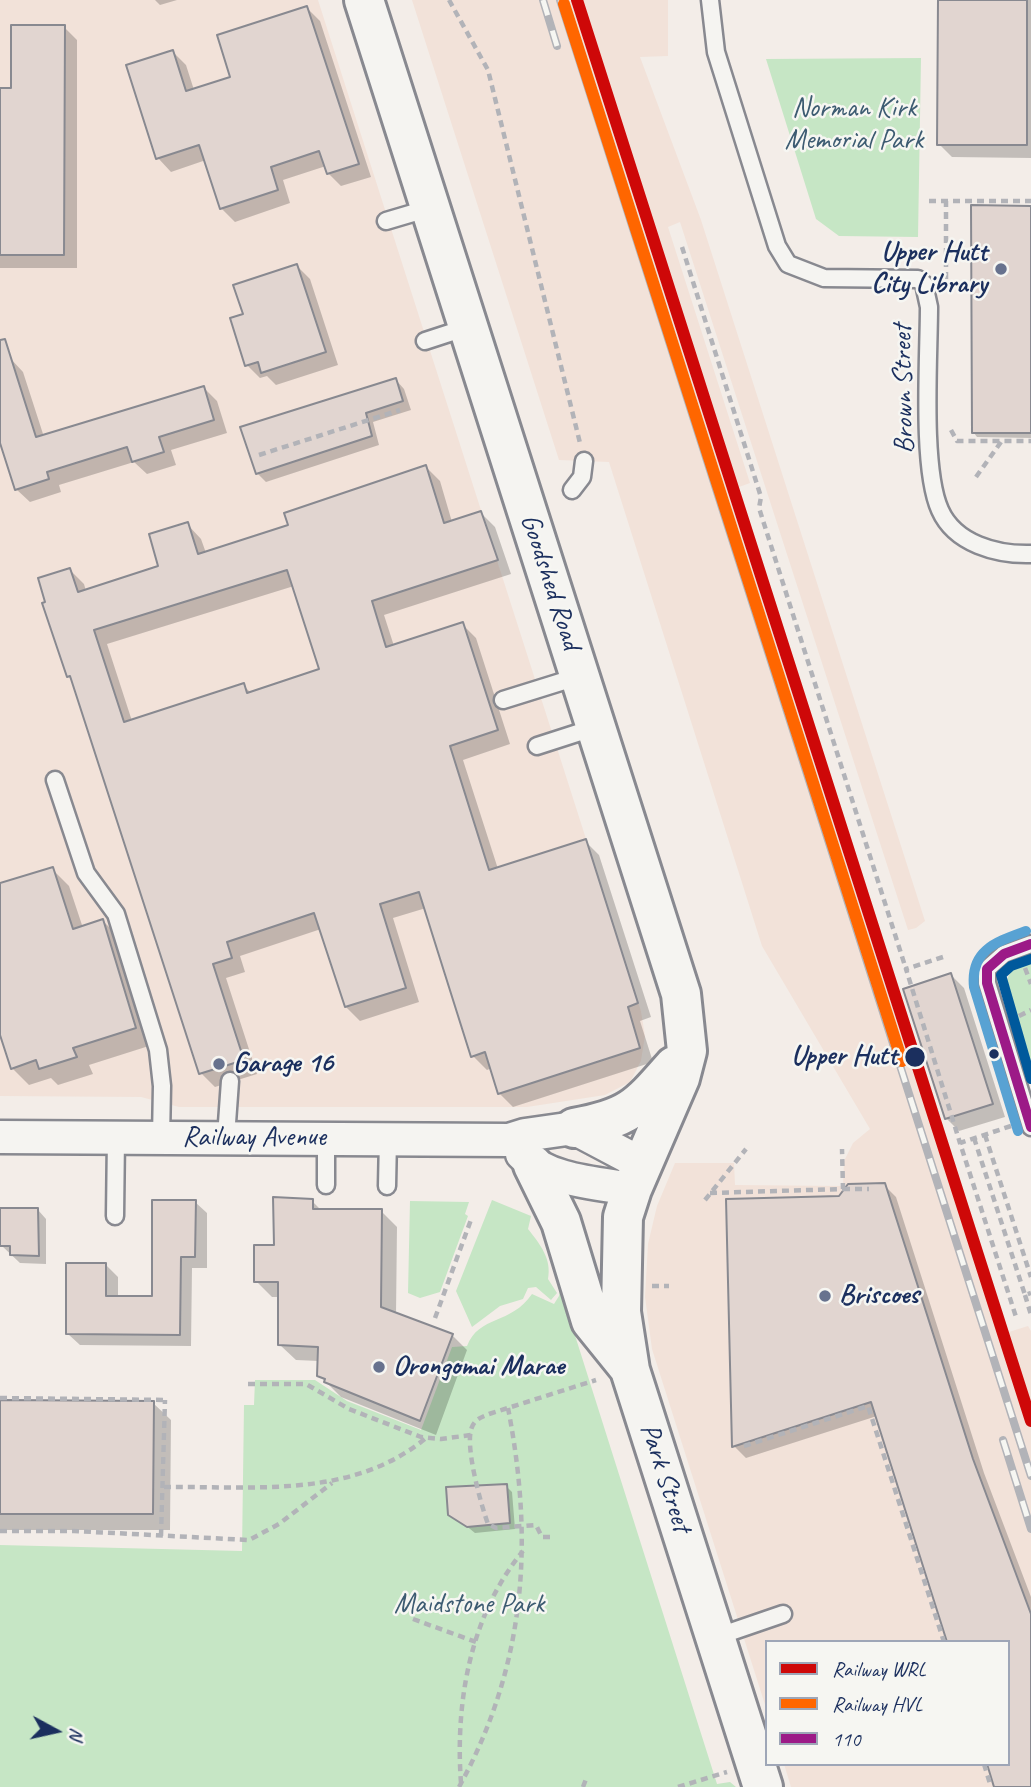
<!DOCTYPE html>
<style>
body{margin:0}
#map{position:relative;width:1031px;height:1787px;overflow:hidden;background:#f3ede8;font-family:Caveat,sans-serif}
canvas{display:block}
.legend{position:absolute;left:765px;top:1640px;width:245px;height:126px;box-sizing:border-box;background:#f6f6f2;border:2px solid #9ea6b7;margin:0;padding:9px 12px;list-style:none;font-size:21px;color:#1b2f5e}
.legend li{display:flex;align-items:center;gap:14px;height:35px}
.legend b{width:35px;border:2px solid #9ea6b7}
.north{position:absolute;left:21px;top:1696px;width:70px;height:70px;-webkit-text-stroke:5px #f6f6f2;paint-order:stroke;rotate:98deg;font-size:19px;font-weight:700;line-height:28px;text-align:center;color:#1b2f5e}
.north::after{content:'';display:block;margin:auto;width:24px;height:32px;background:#1b2f5e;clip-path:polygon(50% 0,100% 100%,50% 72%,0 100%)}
</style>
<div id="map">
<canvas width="1031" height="1787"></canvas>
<ul class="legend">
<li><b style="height:9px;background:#ce0808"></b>Railway WRL</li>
<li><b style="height:9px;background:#f60"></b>Railway HVL</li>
<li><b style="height:9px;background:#9c1a87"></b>110</li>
</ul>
<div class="north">N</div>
</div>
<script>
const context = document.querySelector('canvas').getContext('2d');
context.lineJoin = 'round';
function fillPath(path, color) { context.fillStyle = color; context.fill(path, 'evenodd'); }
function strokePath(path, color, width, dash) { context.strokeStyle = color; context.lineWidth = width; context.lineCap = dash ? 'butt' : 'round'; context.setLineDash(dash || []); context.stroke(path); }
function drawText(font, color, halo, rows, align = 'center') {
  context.font = font + ' Caveat,sans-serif'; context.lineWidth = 5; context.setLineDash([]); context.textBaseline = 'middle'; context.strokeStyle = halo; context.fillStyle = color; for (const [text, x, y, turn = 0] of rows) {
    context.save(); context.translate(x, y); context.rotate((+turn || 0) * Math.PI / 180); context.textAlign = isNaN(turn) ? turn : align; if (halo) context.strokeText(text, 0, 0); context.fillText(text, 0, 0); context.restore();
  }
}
const built = new Path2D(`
 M0 0H318L641 1011 645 1036 641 1061 630 1082 605 1095 527 1107H179L141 1097 0 1096Z
 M412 0H668V56L640 57 701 220 925 921 916 928 908 930 680 222 668 227 750 483 739 487 1009 1332 1028 1326 1031 1331V1787H791L784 1764H1008V1642H767V1711L652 1349 645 1297 648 1244 657 1206 675 1163H734L735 1185 843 1186 844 1161 853 1143 870 1129 762 946 609 462 559 460Z`);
const green = new Path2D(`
 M921 58 918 237 839 236 816 219 766 59Z
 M1031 959V1070L1027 1071C1021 1049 998 994 1009 975 1014 966 1023 963 1031 959Z
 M492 1200 531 1216 528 1229C540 1244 552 1259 548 1279L557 1293 551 1300 536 1287 528 1288 523 1299 500 1306 472 1327 456 1291Z
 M410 1201 469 1202 465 1214 468 1216 440 1292 420 1298 408 1293Z
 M560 1288 717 1784 730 1782 736 1787H0V1545L242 1551 244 1405H254L255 1380H315L347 1401 421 1430 452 1347 467 1346C479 1315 511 1325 532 1294L554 1304 559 1296Z`);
const shadow = new Path2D(`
 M155 0H177L160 5Z
 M940 0H1031V158L952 157 939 144Z
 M307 8 320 21 371 177 341 186 328 173 326 166 283 180 290 203 235 222 221 208 206 160 171 172 158 158 173 52 186 65 194 90 233 78Z
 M64 27 77 40V268H0V90H13Z
 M1031 208V438L977 437 974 433Z
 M297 266 310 279 338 365 276 385 267 376 260 378 247 365Z
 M10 358 23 372 44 437 204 388 217 401 227 433 171 450 176 465 147 474 134 462 59 485 61 492 30 502 16 489 0 437V362Z
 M396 380 404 389 411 410 373 422 379 445 266 482 257 473Z
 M426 467 440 481 452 522 481 513 495 527 511 574 384 615 394 646 462 624 476 638 510 744 463 760 498 869 585 841 599 855 651 1017 640 1021 653 1062 513 1107 499 1093 492 1068 487 1070 473 1056 426 908 393 918 419 1002 360 1021 346 1007 321 929 240 956 245 972 226 978 257 1074 215 1087 201 1073 88 725 44 604 70 570 84 584 86 591 161 567 187 524 201 539 206 553 290 526ZM294 586 322 670 252 694 243 685 132 721 107 644Z
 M52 869 69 886 83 928 103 921 120 938 152 1045 89 1065 93 1074 58 1085 51 1078 29 1085 12 1068 0 1029V885Z
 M951 975 964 988 1005 1117 959 1131 946 1118Z
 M884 1185 896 1197 984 1473 1031 1597V1787H996L1008 1764V1642L877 1416 746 1458 734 1446 840 1198Z
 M312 1201 322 1211H381L397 1227 396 1315 452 1335 467 1350 436 1435 341 1397 319 1375V1361L296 1360 280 1345V1297H272L256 1281 276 1246Z
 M195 1202 207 1213V1268H192L191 1346 80 1345 68 1334 106 1265 118 1277V1298H154Z
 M38 1210 46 1219V1264L20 1263 2 1246Z
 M0 1402 153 1403 171 1420 170 1530H0Z
 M506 1486 512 1492 515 1529 475 1533 454 1516Z`);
const building = new Path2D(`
 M938 0H1027V145H937Z
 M307 6 359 164 327 174 319 151 271 167 278 190 220 209 199 145 156 159 126 65 173 50 186 91 230 77 217 35Z
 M11 25H65L64 255H0V88H11Z
 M971 205 1031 206V433H972Z
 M297 264 326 352 261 373 258 362 245 366 230 318 243 314 233 285Z
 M5 339 36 437 204 386 214 420 159 437 164 452 132 462 127 447 47 472 49 479 15 490 0 443V340Z
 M396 378 403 401 366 413 372 436 256 474 240 427Z
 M426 465 444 523 481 511 498 560 372 601 386 647 463 622 498 730 450 746 489 870 586 839 638 1003 628 1007 640 1048 498 1094 485 1052 471 1057 419 892 380 904 406 988 345 1007 314 913 227 942 232 958 213 964 244 1060 199 1074 70 676 67 677 42 603 45 602 38 578 70 568 78 592 158 566 149 534 188 522 198 554 288 525 284 513ZM287 570 319 669 247 693 244 683 124 722 94 630Z
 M53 867 73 929 103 919 136 1028 73 1048 77 1057 39 1069 36 1060 11 1069 0 1035V883Z
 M951 973 993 1104 945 1119 903 989Z
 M885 1183 973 1459 1031 1614V1787H994L987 1764H1008V1642H947L871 1402 732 1447 726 1199 839 1196 848 1184Z
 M273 1197 313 1199V1209H382L381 1307 453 1334 420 1421 324 1382 325 1379 317 1376 318 1347 278 1345V1282H254V1245H274Z
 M152 1200H196L195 1257H181L180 1335 66 1334V1263H106V1296H152Z
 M0 1208H38L39 1256 10 1255V1246H0Z
 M0 1400 154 1401 153 1514H0Z
 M507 1484 510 1523 467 1527 448 1515 446 1487Z`);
const path = new Path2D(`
 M449 0 488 70 580 443
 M929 201H1031
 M682 247 761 497 759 508 906 969
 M946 279V201
 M951 430 957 441H1031
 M259 455 400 410
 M976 477 1001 442
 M943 957 906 969 960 1143
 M1025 968 1031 984
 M1019 1016 1031 1010
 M1011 1126 960 1143 1017 1320
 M985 1135 1031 1277
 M974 1138 1025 1295 1031 1293
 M843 1189H869
 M710 1193 843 1189 842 1149
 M705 1200 746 1149
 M652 1286H669
 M1025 1295 1031 1315
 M435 1318 472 1217
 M248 1384H306L349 1409 421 1437 441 1439 471 1435
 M0 1398 168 1400
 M744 1446 868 1406 944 1642
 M164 1487C254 1486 352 1499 426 1438
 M0 1531H74L249 1540 279 1524 332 1483
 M161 1536 165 1400
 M550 1537H542L536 1525 496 1528 488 1524C481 1505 464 1444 472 1427 475 1419 482 1417 489 1414L596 1380
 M413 1619 476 1642
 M984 1764 991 1787
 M461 1783C455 1703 470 1615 523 1551
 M459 1787C526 1665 534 1542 508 1408
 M583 1787 586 1779
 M678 1787 727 1772`);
const service = new Path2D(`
 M710 0 716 52 777 246 788 264 824 278 918 279 924 284 929 307C929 356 921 468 940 510 955 544 997 555 1031 554
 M386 221 430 208
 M425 341 468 327
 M572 490 582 477 584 461
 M503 700 580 676
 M537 746 596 727
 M55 780 86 873 116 914 158 1050 162 1086 161 1138
 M1031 944 1004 954 987 969V983L1031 1127
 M226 1137 230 1081
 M326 1138V1185
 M387 1186 388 1138
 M115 1216 116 1137
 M716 1637 783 1614`);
const minor = new Path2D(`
 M0 1137 509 1140 525 1135 574 1128 642 1164
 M522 1154C548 1181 597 1183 632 1189`);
const tertiary = new Path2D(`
 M364 0 681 994 687 1051 680 1078 632 1189 623 1217 621 1312 630 1370 763 1787
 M574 1128C630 1118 638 1107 674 1066
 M533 1165 561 1222 591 1321 629 1368`);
const rail = new Path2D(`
 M543 0 557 46
 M560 0 1031 1476
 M1003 1440 1031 1529`);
const bus1 = new Path2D(`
 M1031 944 1004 954 987 969V983L1031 1127`);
const bus2 = new Path2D(`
 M1018 1131 974 987C970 950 996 942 1026 931`);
const bus3 = new Path2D(`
 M1031 959 1011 966 1001 975 1031 1079`);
const rail1 = new Path2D(`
 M577 0 1031 1421`);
const rail2 = new Path2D(`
 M564 4 902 1061`);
const markers = [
 [1001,269,7,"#67728e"],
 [994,1054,6,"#1b2f5e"],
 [915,1057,11,"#1b2f5e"],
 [219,1064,7,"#67728e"],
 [825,1296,7,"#67728e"],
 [379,1367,7,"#67728e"]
];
const parkNames = [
 ["Norman Kirk",854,109],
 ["Memorial Park",854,141],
 ["Maidstone Park",469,1605]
];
const poiNames = [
 ["Upper Hutt",987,253,"right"],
 ["City Library",987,285,"right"],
 ["Garage 16",233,1064],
 ["Briscoes",839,1296],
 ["Orongomai Marae",393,1367]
];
const streetNames = [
 ["Brown Street",904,389,-91],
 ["Goodshed Road",550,582,72],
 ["Railway Avenue",254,1138],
 ["Park Street",665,1478,72]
];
const stopNames = [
 ["Upper Hutt",897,1057]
];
fillPath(built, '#f2e2d9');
fillPath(green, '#c6e6c5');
fillPath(shadow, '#0003');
fillPath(building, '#e1d5d0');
strokePath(building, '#888990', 2);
strokePath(service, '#888990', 21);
strokePath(minor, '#888990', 37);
strokePath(tertiary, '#888990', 44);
strokePath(path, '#b2b3b8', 4.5, [7, 5]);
strokePath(service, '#f5f4f1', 16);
strokePath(minor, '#f5f4f1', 32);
strokePath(tertiary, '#f5f4f1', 38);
strokePath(rail, '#b2b3b8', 8);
strokePath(rail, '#f6f6f2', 5, [16]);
strokePath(bus1, '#9c1a87', 10);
strokePath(bus2, '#58a2d3', 10);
strokePath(bus3, '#00599c', 10);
strokePath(rail1, '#ce0808', 12);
strokePath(rail2, '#f60', 12);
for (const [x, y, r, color] of markers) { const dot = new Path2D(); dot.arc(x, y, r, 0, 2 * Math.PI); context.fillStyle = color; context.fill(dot); strokePath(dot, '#f6f6f2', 2.5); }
drawText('28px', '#3c5b71', '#f6f6f2', parkNames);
drawText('bold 28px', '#1b2f5e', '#f6f6f2', poiNames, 'left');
drawText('28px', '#1b2f5e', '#f6f6f2', streetNames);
drawText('bold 28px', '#1b2f5e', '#f6f6f2', stopNames, 'right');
</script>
